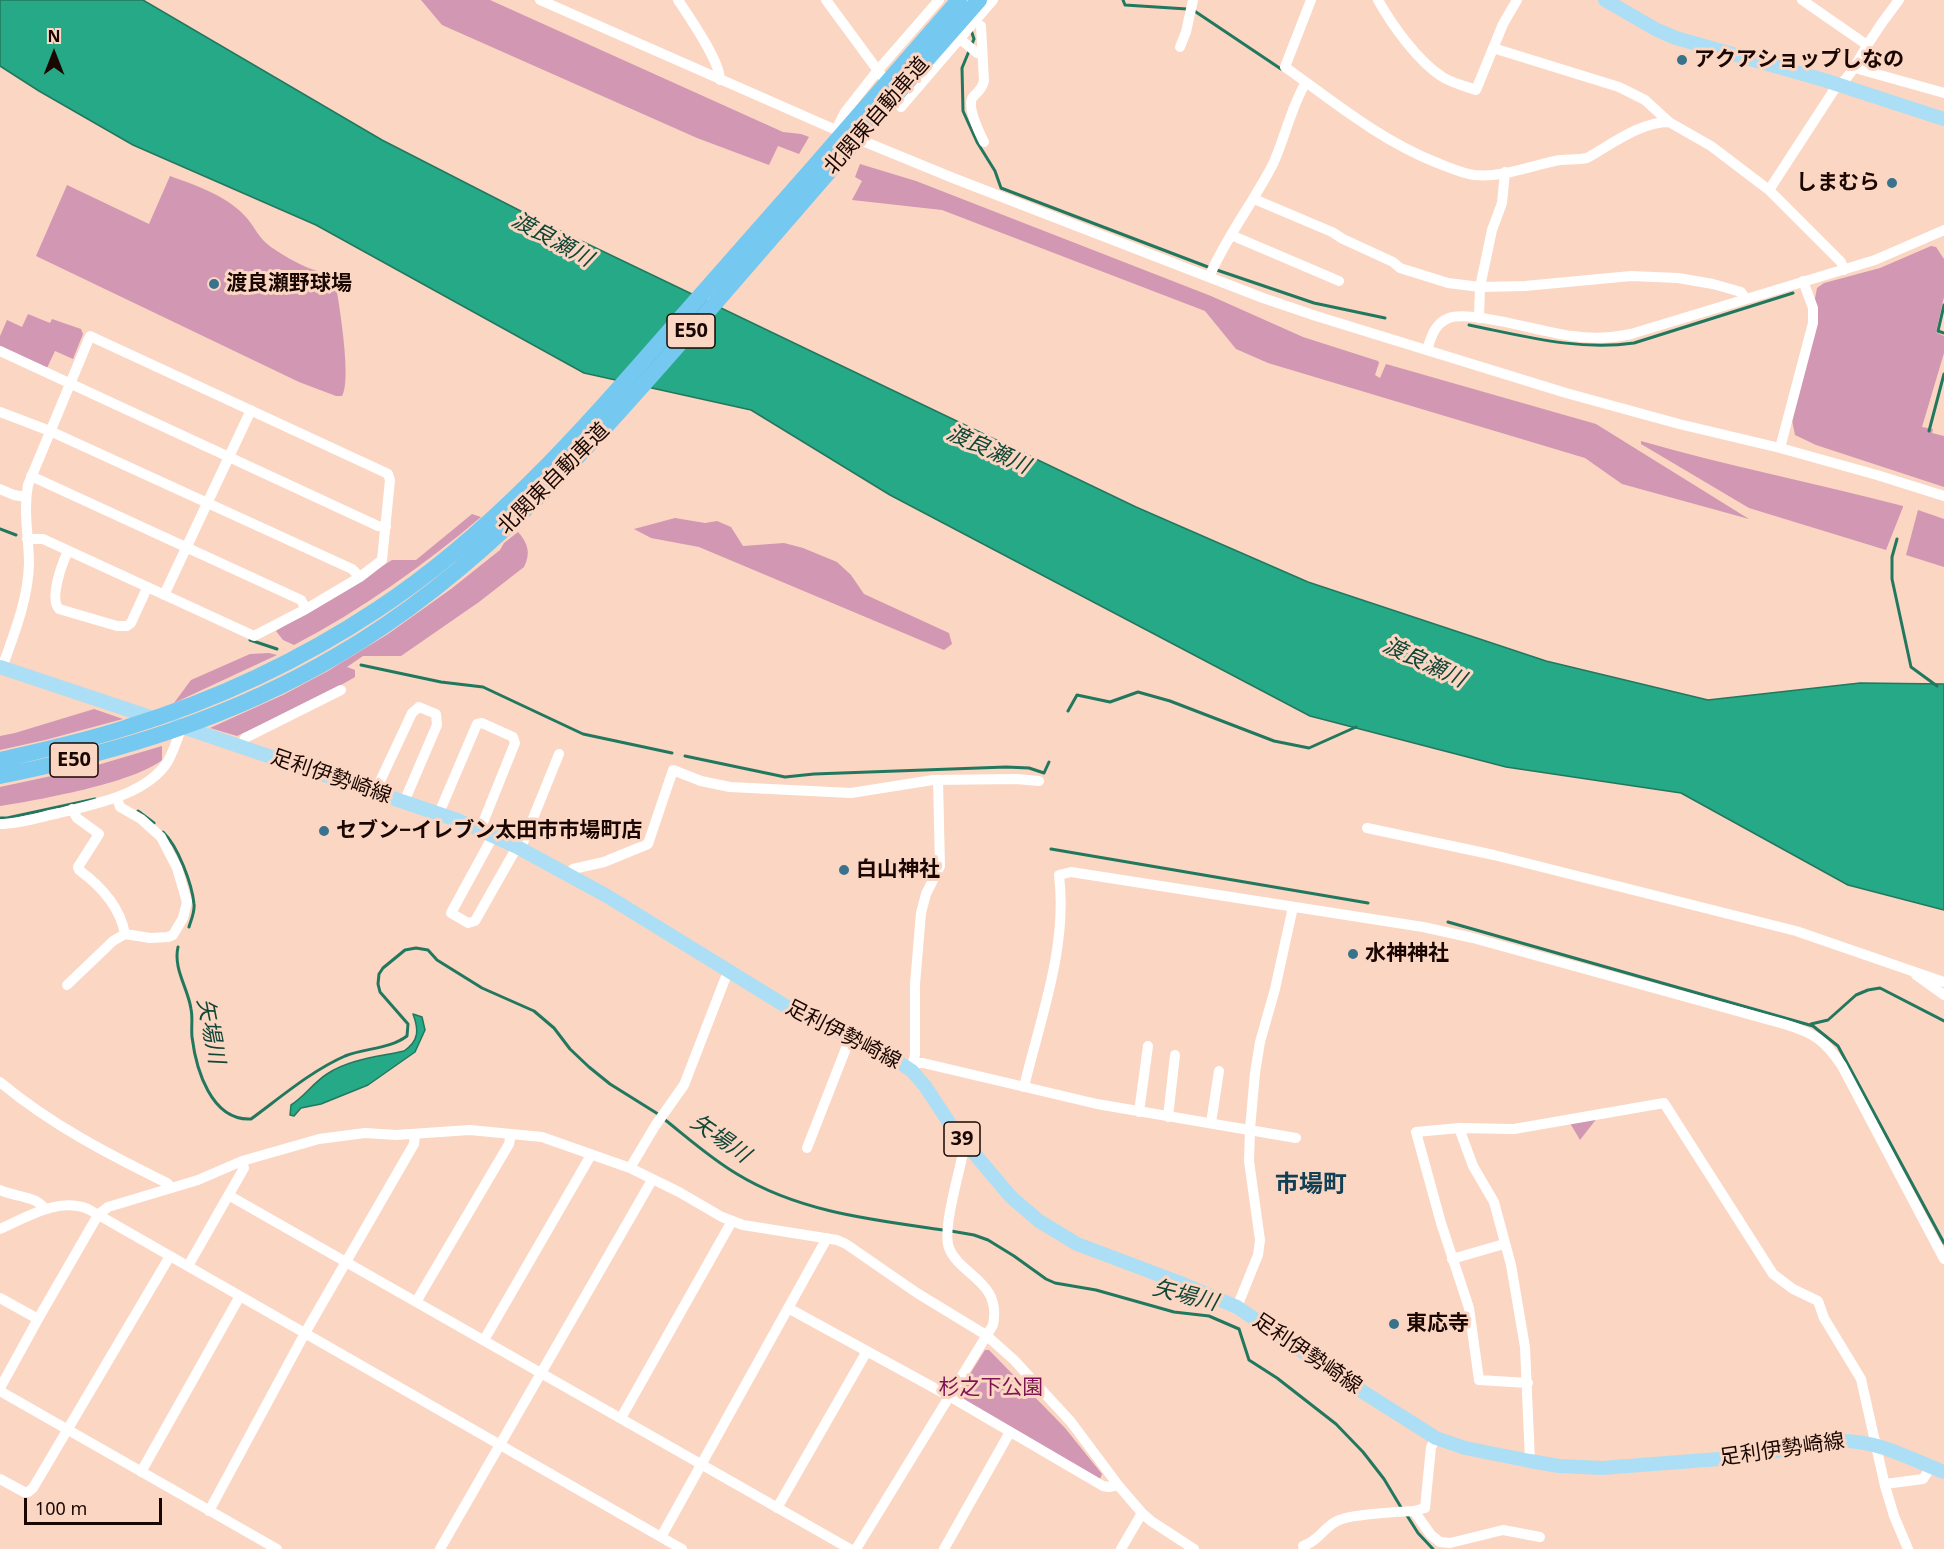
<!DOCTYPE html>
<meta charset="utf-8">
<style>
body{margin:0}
#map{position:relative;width:1944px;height:1549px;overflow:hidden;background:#fad6c3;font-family:"Noto Sans",sans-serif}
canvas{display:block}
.north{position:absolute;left:24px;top:24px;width:60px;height:60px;-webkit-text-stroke:4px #fad6c3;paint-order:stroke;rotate:0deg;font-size:16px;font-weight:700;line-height:24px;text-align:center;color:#1a0701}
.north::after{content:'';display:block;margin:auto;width:21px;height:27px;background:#1a0701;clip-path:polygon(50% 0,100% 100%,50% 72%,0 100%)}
.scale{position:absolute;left:24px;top:1498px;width:138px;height:27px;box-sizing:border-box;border:3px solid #1a0701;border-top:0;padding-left:8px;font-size:18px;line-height:21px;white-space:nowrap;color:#1a0701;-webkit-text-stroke:4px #fad6c3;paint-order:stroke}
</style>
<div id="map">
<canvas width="1944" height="1549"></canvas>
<div class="north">N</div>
<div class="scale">100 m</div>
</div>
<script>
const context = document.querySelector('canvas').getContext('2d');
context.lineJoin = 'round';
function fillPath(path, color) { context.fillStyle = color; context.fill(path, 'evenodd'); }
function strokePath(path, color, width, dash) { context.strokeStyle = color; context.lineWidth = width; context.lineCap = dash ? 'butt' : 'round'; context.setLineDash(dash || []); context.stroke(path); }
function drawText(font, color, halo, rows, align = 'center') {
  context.font = font + ' "Noto Sans","Noto Sans JP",sans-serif'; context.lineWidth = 6; context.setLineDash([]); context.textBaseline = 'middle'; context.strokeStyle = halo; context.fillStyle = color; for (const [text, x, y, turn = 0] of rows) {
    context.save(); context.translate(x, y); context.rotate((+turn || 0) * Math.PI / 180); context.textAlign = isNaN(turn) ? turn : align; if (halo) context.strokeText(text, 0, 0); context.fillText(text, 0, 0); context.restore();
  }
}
const green = new Path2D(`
 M421 0H490L783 132 801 134 809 137 799 154 778 146 769 165 697 138 442 25Z
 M860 164 916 181 1211 296 1303 337 1378 361 1379 363 1375 375 1380 378 1386 364 1596 424 1749 519 1622 484 1585 458 1268 363 1236 349 1205 311 942 210 852 200 862 181 855 177Z
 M170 176C195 185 225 195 244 215 256 227 257 238 274 249 284 256 295 262 306 267 316 271 328 273 335 281 339 302 352 381 342 396H336L299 382 36 256 67 185 149 224Z
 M1931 246 1936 247 1944 259V297L1936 332 1944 336V353L1922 427 1933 429 1932 433 1944 436V487L1816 445 1795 435 1792 420 1817 288 1824 283 1880 268Z
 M28 314 50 323 52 319 81 329 83 334 73 359 55 351 47 368 0 346V336L7 320 22 327Z
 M1641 441C1727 466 1816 483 1903 506V507L1886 550 1749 508 1641 444Z
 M1918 510 1944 519V567L1906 555Z
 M472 514 481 517C423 566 361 610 294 645L283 640 276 631 392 560H416Z
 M675 518 705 523 717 521 731 527 743 546 784 543 803 548 837 562 851 575 864 594 949 633 952 644 944 650 699 547 651 538 634 529Z
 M518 532C528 543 531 553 524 567L479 602 401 656H363L347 667 355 670V677L313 701 237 736 210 728 283 695 328 671 388 634 451 589 500 550 504 543Z
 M269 653 277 655 174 703 191 680 250 654Z
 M94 709 123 719 45 740 0 750V736L15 733Z
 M162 746V760C133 783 39 800 0 806V787L84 769Z
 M1601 1113 1580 1140 1567 1118Z
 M985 1350H989L1065 1428 1102 1474 1100 1479 960 1398 958 1393Z`);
const water = new Path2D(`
 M0 0H143L382 140 548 225 1136 507 1308 582 1546 661 1708 700 1860 683 1944 684V910L1848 885 1681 793 1506 767 1310 716 890 495 751 410 584 373 316 225 133 145 39 91 0 66Z
 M413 1014 422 1017 425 1030 415 1052 368 1085 321 1104 301 1108 294 1116 290 1115 291 1105C305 1096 313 1083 327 1074 350 1059 378 1057 404 1051 419 1041 419 1030 413 1014Z`);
const stream = new Path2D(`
 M1123 0 1125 5 1187 9
 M1193 10 1281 69
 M971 30 974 39 962 68 963 111 977 142 995 171 1001 188 1208 267 1314 303 1385 318
 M1944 305 1938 331 1944 333
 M1469 325C1524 336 1577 351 1634 343L1793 293
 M1929 431 1944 374
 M0 529 16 535
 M1897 539 1892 557V579L1911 667 1937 686
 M250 640 277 649
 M361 665 441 682 483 687 583 734 672 753
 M1068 711 1077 695 1110 702 1138 692 1170 701 1274 741 1309 748 1356 727
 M685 756 785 777 814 774 1006 767 1029 768 1044 773 1049 762
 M138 811 154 823
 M0 818H7L95 799
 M163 832C178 846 192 884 194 904 195 912 191 920 189 927
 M1051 849 1368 903
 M1448 922 1813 1026 1838 1046 1944 1243
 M178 947C173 969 188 988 191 1009 193 1018 191 1028 192 1037 196 1069 211 1121 251 1119 281 1097 311 1071 345 1056 365 1048 390 1049 407 1036L408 1024 380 992 378 984 379 974 383 968 405 950 416 948 428 950 437 960 482 988 534 1011 554 1028 570 1049 589 1067 610 1084 658 1114
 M1811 1024 1828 1020 1856 995 1868 990 1880 988 1944 1021
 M664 1119C688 1138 710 1158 737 1174 799 1212 873 1220 944 1230
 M951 1231 974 1235 988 1240 1014 1256 1046 1279 1055 1283 1096 1290 1174 1312 1209 1316 1239 1329 1249 1360 1277 1378 1336 1424 1363 1452 1384 1479 1402 1509
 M1406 1514 1418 1533 1433 1549`);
const minor = new Path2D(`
 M540 0 836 130 953 178 1263 298 1316 316 1566 393 1679 424 1780 448 1877 475 1944 496
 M678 0C690 18 720 61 720 80
 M826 0 893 91 901 107 993 0
 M1311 0 1285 67C1334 102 1380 140 1435 162 1448 167 1461 173 1474 175 1503 178 1532 165 1560 160 1569 159 1578 160 1587 158 1612 144 1640 122 1669 122
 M1378 0C1392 25 1417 60 1441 76 1451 83 1465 86 1476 90L1503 24 1517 0
 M1802 0 1867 45
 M981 26 984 81C982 90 978 91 973 97 966 105 979 132 984 142
 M960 39 977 53 982 54
 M1180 47 1186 32 1193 0
 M1493 48 1619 87 1645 100 1669 122 1711 146 1769 190 1841 262 1844 270
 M1855 68 1944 93
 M836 130 845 112 878 70 939 0
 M1505 172 1502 203 1492 230 1480 287 1525 286 1631 276 1678 278 1713 284 1741 292 1745 298
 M1769 190 1834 90C1851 77 1857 62 1868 44 1878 28 1888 14 1899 0
 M1254 199 1332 232 1343 239 1393 262 1400 268 1448 283 1480 287 1479 318
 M1231 235 1339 281
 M1209 277C1226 237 1253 203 1273 164 1285 138 1291 107 1306 82
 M1427 350C1431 337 1435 323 1449 318 1472 310 1544 333 1572 336 1592 339 1612 338 1631 334L1875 260 1944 230
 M0 351 378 526 386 527
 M0 412 50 431 352 569 360 577
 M1780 448 1813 323V308L1803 281
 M31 476 301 600 306 609
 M0 489 14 495 26 497
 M68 551C62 564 49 598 59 609L117 626H127L131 623 147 588
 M164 595 251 410
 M2 668C14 634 28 600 29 564 29 538 23 512 28 485L90 336 384 472 388 474 390 480 382 560 360 577 306 609 254 636 43 539H27
 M241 747 245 738 341 690
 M375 792 412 713 419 707 436 714 437 725 404 802
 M72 809 77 818 99 834 78 867 79 870C101 886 120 907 125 934
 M439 813 477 724 482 723 513 737 515 743 480 830
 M0 824C19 824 40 817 59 813 94 804 147 795 168 761 174 750 178 738 182 726
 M1367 828 1494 855 1796 931 1944 982
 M493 836 451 913 468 923 475 921 513 854 523 843 559 754
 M569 874 573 869 604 862 648 844 673 770 701 781 730 787 851 793 933 780 1016 779 1039 781
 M1916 975 1944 995
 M67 985 113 941 125 934 150 938 168 937 173 935 183 918 187 902 177 868 161 837 141 819 120 807 117 798
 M915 1063H923L1097 1104 1296 1138
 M912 1069 915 1054V984L921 913 926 894 940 866 938 780
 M0 1082C50 1124 108 1154 167 1183L172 1188
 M1024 1087C1040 1019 1068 947 1059 875L1071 872 1423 927 1473 938 1784 1024C1814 1033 1825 1040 1842 1066L1944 1259
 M1139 1112 1148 1046
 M1168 1117 1175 1055
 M1211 1123 1219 1071
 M1459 1128 1473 1166 1494 1202 1511 1265 1525 1347 1530 1461
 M807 1148 850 1038
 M630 1168 655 1126 684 1085 725 979 729 972
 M0 1190C14 1197 35 1195 45 1209
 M230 1196 850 1549
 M0 1229C27 1217 58 1197 88 1209L682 1549
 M1452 1259 1504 1244
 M188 1266 244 1168 242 1161
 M0 1298 38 1319 0 1388
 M416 1302 509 1144 511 1134
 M1237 1307 1258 1255 1260 1240 1249 1161 1250 1129 1255 1073 1260 1042 1275 989 1293 907
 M788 1308 949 1396 1103 1486 1109 1487 1118 1485
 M38 1319 98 1215 108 1207 198 1180 242 1161 319 1139 365 1133 396 1135 470 1130 542 1137 630 1168 679 1192 722 1217 743 1225 837 1240 846 1244 917 1293 986 1335 1014 1360 1071 1422 1118 1485 1142 1513 1151 1521 1194 1549
 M484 1340 591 1155
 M1528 1383 1479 1380 1469 1308 1441 1223 1416 1132 1459 1128 1514 1129 1664 1103 1773 1274 1793 1289 1818 1301 1824 1318 1861 1379 1885 1486 1894 1516 1908 1549
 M0 1391 277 1549
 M621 1418 732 1221
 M141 1472 240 1296
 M0 1479 24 1492H28L33 1488 170 1256
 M1885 1484 1923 1479 1931 1467
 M777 1508 867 1351
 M209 1511 305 1333 414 1144 415 1135
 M1414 1511 1431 1535 1440 1542 1450 1543 1503 1530 1540 1537
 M661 1537 827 1238
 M1303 1546C1320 1540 1323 1528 1337 1521 1350 1514 1397 1512 1414 1511L1425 1508 1431 1447 1436 1438
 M440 1549 652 1180
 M856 1549 993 1325C1002 1281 960 1276 949 1248 942 1230 959 1174 963 1153L968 1147
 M944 1549 1010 1432
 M1121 1549 1142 1513`);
const major = new Path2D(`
 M1605 0 1657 30 1676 38 1824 80 1944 119
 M0 667 156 719
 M177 725 460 821 519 848 607 896 784 1005 891 1057 912 1071 925 1086 952 1127 1000 1184 1011 1197 1039 1221 1077 1244 1178 1282 1237 1307 1341 1378 1436 1438 1465 1448 1530 1461 1559 1466 1602 1468 1732 1458 1840 1441C1878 1440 1910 1459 1944 1472`);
const highway = new Path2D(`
 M0 760C43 750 86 741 128 727 216 700 301 660 378 609 498 530 591 420 685 313 777 209 868 105 959 0
 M0 776C119 752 233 717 338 655 489 567 603 431 717 301 804 200 891 100 979 0`);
const markers = [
 [1682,60,6,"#39728c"],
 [1892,183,6,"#39728c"],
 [214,284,6,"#39728c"],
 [324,831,6,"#39728c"],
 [844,870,6,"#39728c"],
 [1353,954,6,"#39728c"],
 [1394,1324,6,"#39728c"]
];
const shields = [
 [691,331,48],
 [74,760,48],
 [962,1139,36]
];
const shieldNames = [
 ["E50",691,331],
 ["E50",74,760],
 ["39",962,1139]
];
const poiNames = [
 ["アクアショップしなの",1694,60],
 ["しまむら",1880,183,"right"],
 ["渡良瀬野球場",226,284],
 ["セブン−イレブン太田市市場町店",336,831],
 ["白山神社",856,870],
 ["水神神社",1365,954],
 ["東応寺",1406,1324]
];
const streetNames = [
 ["北関東自動車道",877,116,-49],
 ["北関東自動車道",554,479,-45],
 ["足利伊勢崎線",331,777,19],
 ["足利伊勢崎線",843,1035,27],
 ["足利伊勢崎線",1307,1354,34],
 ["足利伊勢崎線",1782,1450,-8]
];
const parkNames = [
 ["杉之下公園",991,1388]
];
const waterNames = [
 ["渡良瀬川",552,240,29],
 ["渡良瀬川",988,450,24],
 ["渡良瀬川",1424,663,25],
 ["矢場川",210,1031,79],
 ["矢場川",720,1139,35],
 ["矢場川",1185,1296,14]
];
const quarterNames = [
 ["市場町",1311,1185]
];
fillPath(green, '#d297b3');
fillPath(water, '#26a986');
strokePath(water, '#22785e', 1.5);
strokePath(stream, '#22785e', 3);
strokePath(minor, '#fff', 10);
strokePath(major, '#acdef5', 14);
strokePath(highway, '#75c8ef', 16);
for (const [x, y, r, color] of markers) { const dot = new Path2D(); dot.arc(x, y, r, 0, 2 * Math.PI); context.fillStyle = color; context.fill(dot); strokePath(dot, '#fad6c3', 2); }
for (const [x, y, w] of shields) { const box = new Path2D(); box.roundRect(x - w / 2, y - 17, w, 34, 4.5); context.fillStyle = '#fad6c3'; context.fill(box); strokePath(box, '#1a0701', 1.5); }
drawText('bold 20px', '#1a0701', null, shieldNames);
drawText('bold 21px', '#1a0701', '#fad6c3', poiNames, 'left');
drawText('21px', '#1a0701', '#fad6c3', streetNames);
drawText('21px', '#7e1453', '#fad6c3', parkNames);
drawText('italic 22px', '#114536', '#fad6c3', waterNames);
drawText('bold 24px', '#114054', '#fad6c3', quarterNames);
</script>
